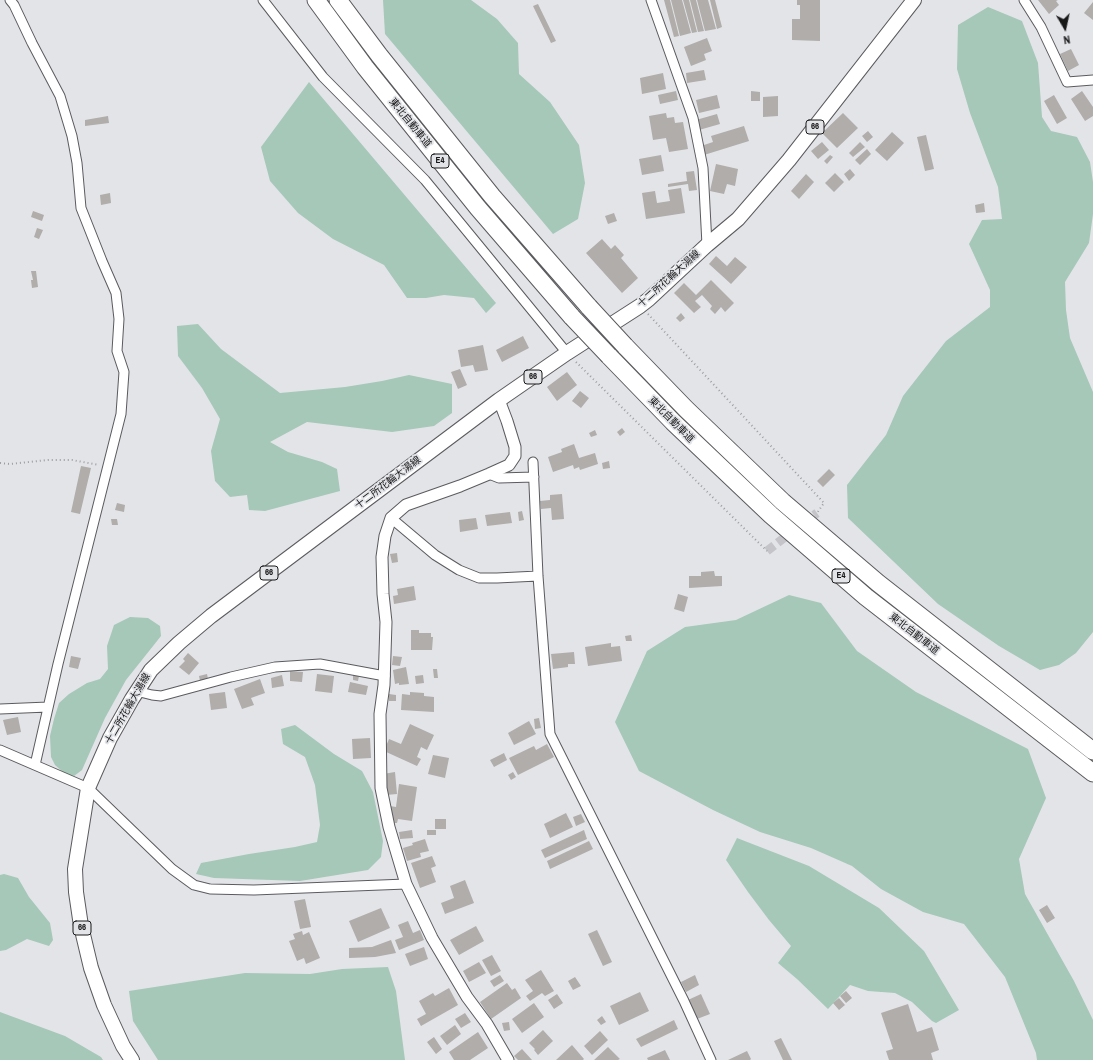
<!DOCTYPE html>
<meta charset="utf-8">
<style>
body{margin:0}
#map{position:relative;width:1093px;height:1060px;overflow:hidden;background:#e3e4e8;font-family:"Archivo Narrow",sans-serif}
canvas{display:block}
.north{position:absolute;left:1045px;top:8px;width:40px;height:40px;-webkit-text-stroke:3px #e3e4e8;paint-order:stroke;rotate:171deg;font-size:11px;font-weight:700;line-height:16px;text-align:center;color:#181819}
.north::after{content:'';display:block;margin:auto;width:14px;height:18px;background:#181819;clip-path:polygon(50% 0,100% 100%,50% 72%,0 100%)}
</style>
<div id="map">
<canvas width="1093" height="1060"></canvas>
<div class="north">N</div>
</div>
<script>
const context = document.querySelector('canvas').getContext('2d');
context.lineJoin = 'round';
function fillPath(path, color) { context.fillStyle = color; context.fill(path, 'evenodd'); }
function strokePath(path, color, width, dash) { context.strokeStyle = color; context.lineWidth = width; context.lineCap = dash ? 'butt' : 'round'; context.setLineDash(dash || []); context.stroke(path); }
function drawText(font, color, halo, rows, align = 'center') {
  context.font = font + ' "Archivo Narrow","Noto Sans JP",sans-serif'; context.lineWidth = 3.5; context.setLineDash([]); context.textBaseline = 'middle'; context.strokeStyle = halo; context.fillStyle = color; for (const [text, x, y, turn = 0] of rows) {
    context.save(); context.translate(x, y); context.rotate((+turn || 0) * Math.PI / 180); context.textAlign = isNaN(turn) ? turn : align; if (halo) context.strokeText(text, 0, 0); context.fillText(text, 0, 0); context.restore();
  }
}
const green = new Path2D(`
 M383 0H471L497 19 518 43 519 74 550 102 579 145 585 183 578 219 553 234 385 34Z
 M988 7 1022 21 1038 63 1042 117 1051 131 1077 137 1090 162 1093 182V214L1089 243 1065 282 1066 310 1070 338 1093 392V632L1076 653 1059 665 1040 670 999 646 938 604 848 518 847 485 886 435 903 396 946 341 990 307V290L969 244 982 220 1002 219 998 187 970 113 957 69 958 25Z
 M309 82 496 303 486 313 474 298 444 295 426 298H407L384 265 333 239 298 213 270 181 261 147Z
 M198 324 221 349 280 393 345 387 382 381 409 375 452 384V413L434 426 392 432 307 422 270 442 288 452 322 462 337 469 340 491 265 511 249 510 247 495 230 497 215 481 211 451 220 419 202 388 178 356 177 326Z
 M789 595 821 603 857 651 916 692 1028 749 1046 798 1019 859 1025 894 1074 981 1093 1020V1060H1037L1036 1053 1005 977 964 924 923 912 881 889 852 866 811 848 760 832 713 810 639 771 615 722 647 651 685 627 736 620Z
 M130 617 148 618 160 626 161 636 126 680 105 718 82 770 74 776 64 773 55 765 51 757 50 736 54 719 59 703 69 694 87 683 100 679 108 669 107 646 114 625Z
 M295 725 334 754 362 771 373 792 383 841 381 857 368 870 300 881 214 878 196 874 201 863 249 854 295 847 317 842 320 825 315 785 305 757 283 744 281 729Z
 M737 838 809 866 879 908 924 951 959 1010 936 1023 932 1021 912 1002 895 993 868 991 850 985 828 1009 797 979 778 963 791 946 769 920 748 892 726 860Z
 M4 874 18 878 29 897 50 923 53 940 49 946 27 939 6 950 0 951V875Z
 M388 967 396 991 405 1060H158L133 1021 129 991 245 973 310 974 342 969Z
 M0 1012 65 1036 101 1057 103 1060H0Z`);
const building = new Path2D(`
 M664 0H670L679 36 674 37Z
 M671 0H682L691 33 680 36Z
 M683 0H689L697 32 692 33Z
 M690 0H696L704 31 698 32Z
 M697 0H708L716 29 705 31Z
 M710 0H715L722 27 717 29Z
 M797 0H820V41L792 40V19H800V5H797Z
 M1038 0H1058L1056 1 1059 5 1049 14Z
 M1093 2V20L1084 13Z
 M538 4 556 41 551 43 533 6Z
 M707 38 712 51 704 54 706 60 691 66 684 47Z
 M1071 49 1079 65 1068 71 1060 54Z
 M704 70 706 80 687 83 686 73Z
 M663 73 666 89 642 94 640 78Z
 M676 91 678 100 660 104 658 95Z
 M751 91 760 92V101H751Z
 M1082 91 1093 107V116L1085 121 1071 99Z
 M717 95 720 108 699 113 696 100Z
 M1054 95 1067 118 1057 124 1044 101Z
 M778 96V116L763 117V97Z
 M666 113 667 118 674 117 675 123 683 122 688 149 669 152 666 138 653 140 649 116Z
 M843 113 858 128 837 148 822 133Z
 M717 114 720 124 699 130 696 120Z
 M108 116 109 123 85 126V120Z
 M744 126 749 141 704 155 701 146 713 142 711 136Z
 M868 131 873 137 867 142 862 136Z
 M892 132 904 143 887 161 875 150Z
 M926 135 934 169 925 171 917 137Z
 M822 142 829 150 818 159 811 151Z
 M860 142 865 147 853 157 849 153Z
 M867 149 871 154 860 165 855 160Z
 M661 155 664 171 642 175 639 159Z
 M830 155 833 157 827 164 824 161Z
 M716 164 738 169 735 186 727 184 724 194 710 191Z
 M850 169 855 175 849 181 844 174Z
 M694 171 697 190 689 191 688 184 668 187V184L687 181 686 172Z
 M835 173 844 182 834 192 825 183Z
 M806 174 814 182 799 199 791 191Z
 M681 188 685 213 646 219 642 193 655 191 657 203 670 201 668 190Z
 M110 193 111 203 101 205 100 195Z
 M984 203 985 212 976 213 975 205Z
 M33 211 44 215 42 221 31 217Z
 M614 213 617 221 608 224 605 216Z
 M37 228 43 230 39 239 34 237Z
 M602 239 611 249 615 245 624 255 621 258 638 278 622 293 586 253Z
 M716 256 727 266 735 257 747 267 731 284 709 264Z
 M31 271H36L38 287 32 288 31 280H33Z
 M711 280 734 303 725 312 721 307 715 314 710 309 712 306 702 295 695 301 701 307 694 313 674 293 684 283 696 295Z
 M681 313 685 318 680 322 676 318Z
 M523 336 529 348 502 362 496 350Z
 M483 345 488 370 475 372 473 365 461 367 458 350Z
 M460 369 467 385 458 389 451 372Z
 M567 372 577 385 557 401 547 387Z
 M580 391 589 398 581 408 572 401Z
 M622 428 625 432 620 436 617 432Z
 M595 430 597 435 591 437 589 433Z
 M574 444 579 458 595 453 598 464 580 470 579 467 574 469 573 465 553 472 548 457 562 452 561 449Z
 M609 461 610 468 603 469 602 463Z
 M81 466 91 468 80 514 71 512Z
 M829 469 835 475 823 487 817 481Z
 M562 494 564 519 552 520 551 508 541 509 540 501 550 500V495Z
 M117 503 125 505 124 512 115 510Z
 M522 511 524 520 519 521 518 512Z
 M510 512 512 523 487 526 485 515Z
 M476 518 478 529 460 532 459 520Z
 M111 519H117L118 525H112Z
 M397 553 398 562 392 563 390 554Z
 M714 571 715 576H722V586L689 588V576H701V572Z
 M414 586 416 600 394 604 393 596 398 595 397 589Z
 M678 594 688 597 684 612 674 609Z
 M411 630H419V633H431V637H433L432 650H411Z
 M631 635 632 641H626L625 636Z
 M611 643V647L620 646 622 661 588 666 585 647Z
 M574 652 575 664H568V667L553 669 551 654Z
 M188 653 199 663 189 675 179 667 185 661 183 659Z
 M71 656 81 658 78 669 69 667Z
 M393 656 402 657 400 666 392 665Z
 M406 667 409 684 399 685V683L395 684 393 670Z
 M433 669H437L438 678H434Z
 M290 671 303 672 302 682 290 681Z
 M207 674 208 679 200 681 199 676Z
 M317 674 334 676 332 693 315 691Z
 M282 675 284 686 272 688 271 678Z
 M353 675 359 676 358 681 353 680Z
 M423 675 424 683 416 684 415 676Z
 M260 679 265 693 251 698 254 705 242 709 234 689Z
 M350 682 368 686 366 695 348 692Z
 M225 692 227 708 211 710 209 694Z
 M410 692 424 693V696L434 697V712L401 710 402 694 410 695Z
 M389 694 396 695V701H389Z
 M18 717 21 732 7 735 3 720Z
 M539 718 541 728 535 729 534 719Z
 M529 721 536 734 514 745 508 733Z
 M410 724 434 735 427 750 421 747 417 757 421 759 417 766 384 751 389 739 401 744Z
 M370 738 371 758 353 759 352 739Z
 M547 744 554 757 518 775 509 758 534 746 536 750Z
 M504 753 507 760 494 767 490 760Z
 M433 755 449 758 445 778 428 774Z
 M395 772 397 794 386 795 383 774Z
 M513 772 516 777 511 780 508 775Z
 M399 784 417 787 412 821 398 819 397 823H392L390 806 396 807Z
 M566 813 573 827 550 838 544 824Z
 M581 814 585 822 576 826 573 817Z
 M435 819H446V829H435Z
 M412 830 413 838 400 839 399 832Z
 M427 830H436V835H427Z
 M584 830 587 839 545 858 541 850Z
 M425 839 429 851 420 853 421 857 407 861 403 848 413 845 412 843Z
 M589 841 593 849 550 869 547 861Z
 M432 856 436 866 431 868 436 882 420 888 411 863Z
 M465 880 474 903 445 914 441 903 454 898 450 886Z
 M305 899 311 927 300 929 294 901Z
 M1047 905 1055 918 1047 923 1039 910Z
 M381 908 390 928 358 942 349 921Z
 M408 921 413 933 420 930 424 940 399 950 395 940 403 937 398 925Z
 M476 926 484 941 459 955 450 940Z
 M597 930 612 962 603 966 588 934Z
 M302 931 303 935 309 932 320 958 306 964 304 958 297 961 289 941 295 939 293 934Z
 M391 940 396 953 375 957 349 958V948L372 947Z
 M424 947 428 959 410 966 405 954Z
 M492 955 501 971 491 976 482 960Z
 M479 962 486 973 469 982 463 971Z
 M541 970 554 991 545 996 542 993 530 1001 526 996 533 991 525 980Z
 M500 975 504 981 494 987 490 981Z
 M695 975 699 985 686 992 681 982Z
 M575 977 581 986 573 990 568 981Z
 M507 983 512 990 515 988 521 998 491 1019 480 1002Z
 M449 988 458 1005 421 1026 417 1019 426 1014 419 1001 433 993 435 996Z
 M846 991 852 998 846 1003 840 996Z
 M640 992 649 1011 619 1025 610 1006Z
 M557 994 563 1003 554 1009 548 1000Z
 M701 994 710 1014 697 1019 688 1000Z
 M839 998 845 1005 839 1010 833 1003Z
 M534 1003 544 1017 522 1033 512 1019Z
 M908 1004 917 1032 932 1027 939 1050 931 1053 933 1060H889L886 1051 893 1049 881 1013Z
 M465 1013 471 1022 461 1028 455 1019Z
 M602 1016 606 1022 601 1025 597 1020Z
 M674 1020 678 1029 641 1047 636 1039Z
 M509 1022 510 1030 504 1031 502 1023Z
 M455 1025 461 1034 447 1045 440 1036Z
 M543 1030 553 1041 538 1055 534 1050 535 1049 529 1043Z
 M600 1031 608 1040 592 1055 584 1046Z
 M478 1032 488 1048 470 1060H454L449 1052Z
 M434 1037 442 1049 436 1054 427 1042Z
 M781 1038 792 1060H783L774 1041Z
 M572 1045 584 1059 583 1060H556Z
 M608 1047 620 1059 618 1060H594Z
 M522 1049 532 1060H518L514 1056Z
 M665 1050 670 1060H648L647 1058Z
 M747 1051 751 1059 750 1060H728Z`);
const minorTunnel = new Path2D(`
 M803 523 817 513
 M767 551 793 531`);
const path = new Path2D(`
 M648 314 824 503 817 513
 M576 362 767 551
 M0 463 10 464 48 460H72L99 465`);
const minor = new Path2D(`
 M10 0 14 5 32 43 60 96 72 136 77 163 81 208 102 261 116 293 119 319 117 351 124 372 121 414 58 664 35 765
 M263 0 323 77 425 180 567 353
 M651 0 693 118 703 168 707 245
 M1024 0 1041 27 1067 82 1093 80
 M533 462 538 576 550 734 684 1001 711 1060
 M489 474 499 478 534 477
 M391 518 435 555 459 570 479 578H497L538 576
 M136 691 152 695 161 696 231 677 275 667 320 664 385 676
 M0 709 48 707
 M0 750 88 788 172 869 194 885 210 889 254 890 406 884`);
const tertiary = new Path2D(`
 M499 400 507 421 515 447V456L509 465 489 474 460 486 406 505 391 518 385 536 382 557 383 594 386 622 384 685 380 714 381 788 389 827 406 884 432 938 467 997 487 1024 508 1060`);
const primary = new Path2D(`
 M132 1060 123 1046 104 1005 91 968 81 926 76 892 75 869 88 788 110 738 132 699 151 670 179 643 211 616 499 400 567 353 640 306 649 299 707 245 738 219 789 160 914 0`);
const motorway = new Path2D(`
 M316 0 365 67 478 208 572 317
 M338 0 379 55 492 196 589 307
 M625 346 686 409 783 502 878 583 1093 751
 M609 356 673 422 771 515 866 597 1093 773`);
const motorwayBridge = new Path2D(`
 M589 307 625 346
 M572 317 609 356`);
const shields = [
 [815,127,18],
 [440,161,18],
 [533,377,18],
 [269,573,18],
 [841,576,18],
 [82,928,18]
];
const shieldNames = [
 ["66",815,127],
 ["E4",440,161],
 ["66",533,377],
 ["66",269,573],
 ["E4",841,576],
 ["66",82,928]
];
const streetNames = [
 ["東北自動車道",410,123,51],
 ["十二所花輪大湯線",669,279,-42],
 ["東北自動車道",671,420,45],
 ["十二所花輪大湯線",388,483,-37],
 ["東北自動車道",914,634,38],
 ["十二所花輪大湯線",128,709,-60]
];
fillPath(green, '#a6c8b8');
fillPath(building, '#b0adaa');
strokePath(minorTunnel, '#c5c5c9', 9, [9, 4.5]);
strokePath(minor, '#5b5b5f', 11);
strokePath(tertiary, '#5b5b5f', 13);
strokePath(primary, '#5b5b5f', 16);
strokePath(motorway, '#5b5b5f', 19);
strokePath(path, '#9c9da0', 2, [1, 3]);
strokePath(minor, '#fff', 9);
strokePath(tertiary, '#fff', 11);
strokePath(primary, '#fff', 14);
strokePath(motorway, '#fff', 17);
strokePath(motorwayBridge, '#5b5b5f', 19, []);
strokePath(motorwayBridge, '#fff', 17);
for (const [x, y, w] of shields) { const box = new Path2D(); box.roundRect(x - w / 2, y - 7, w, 14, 3); context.fillStyle = '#e3e4e8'; context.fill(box); strokePath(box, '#181819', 1); }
drawText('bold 9px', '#181819', null, shieldNames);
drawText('10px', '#181819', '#e3e4e8', streetNames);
</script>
